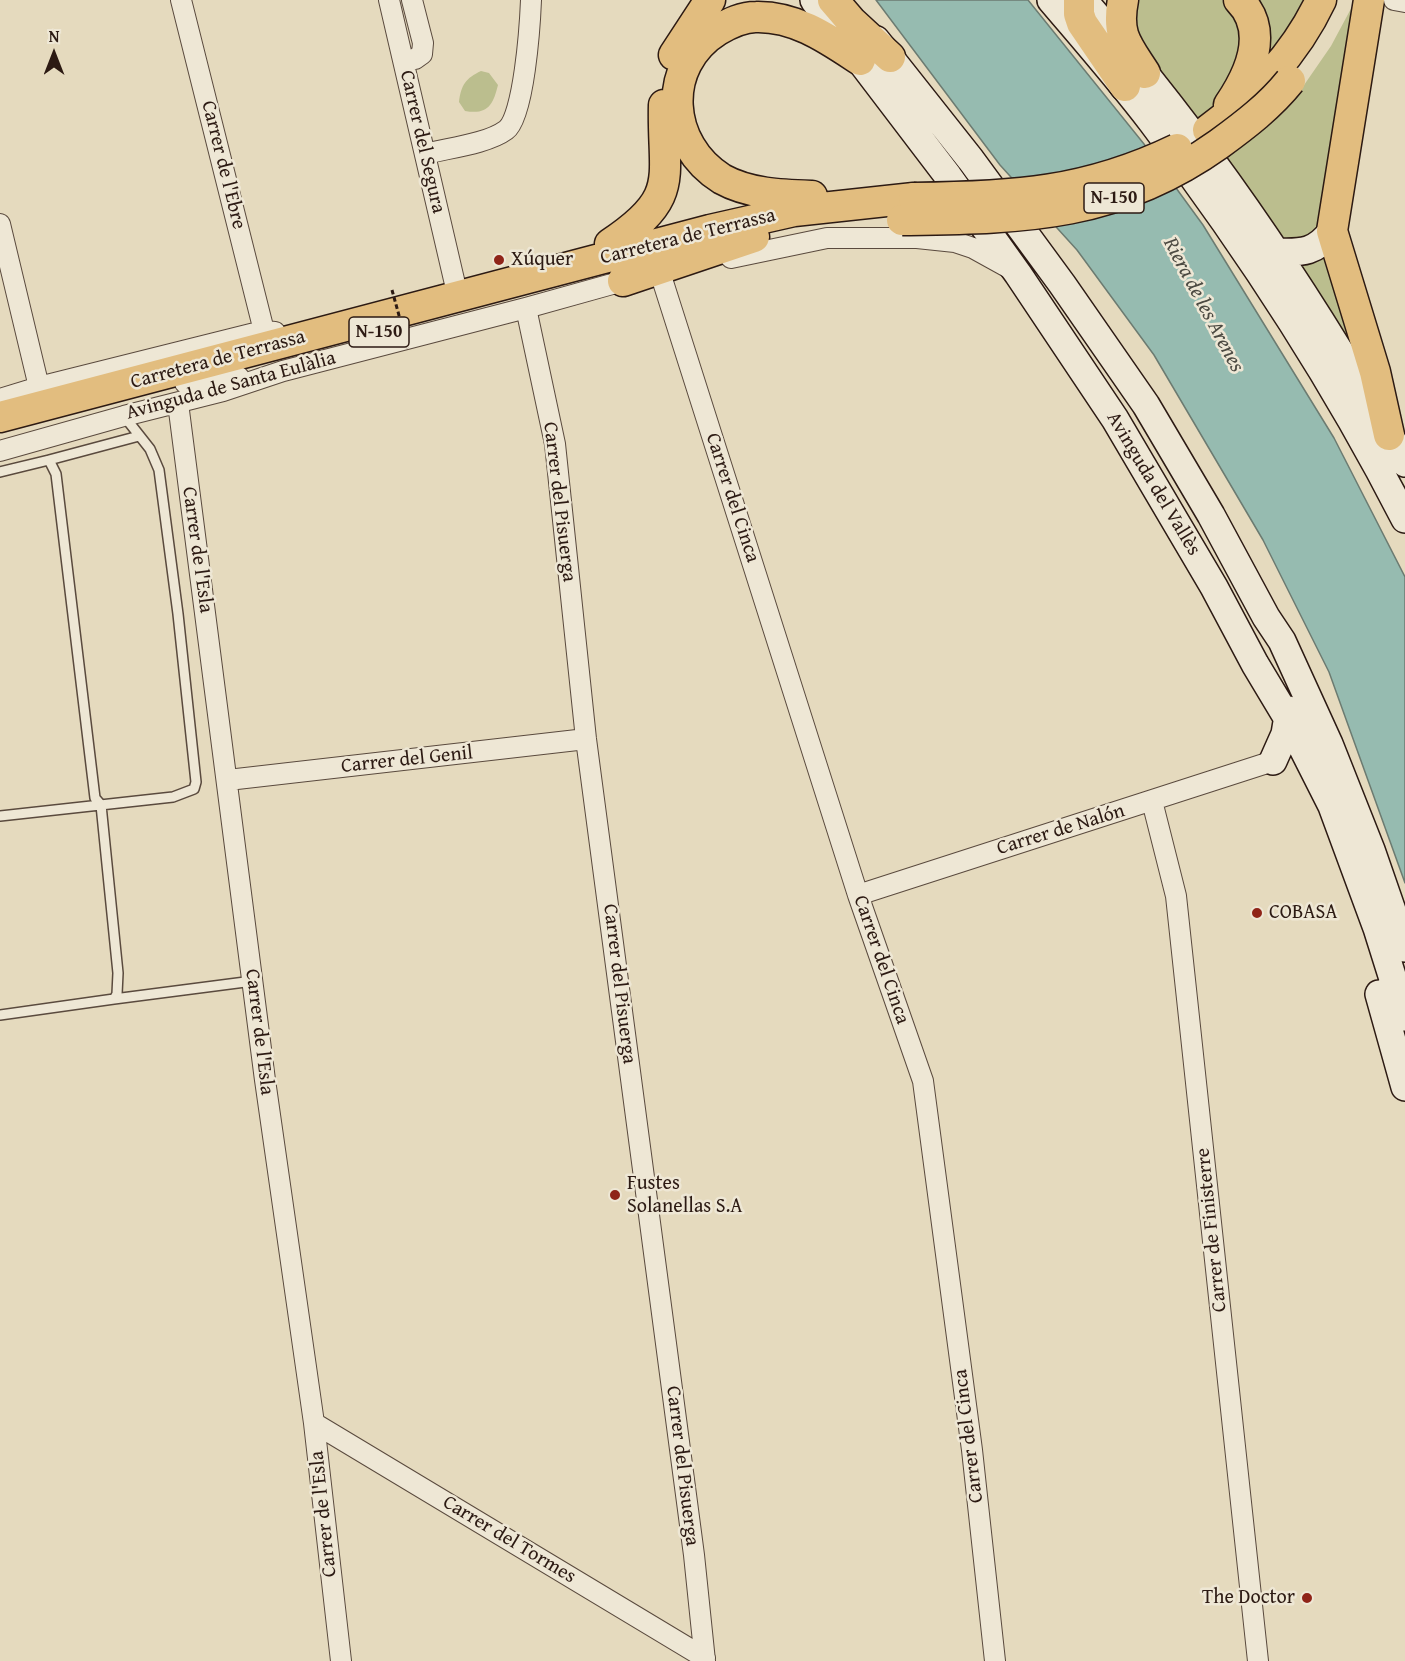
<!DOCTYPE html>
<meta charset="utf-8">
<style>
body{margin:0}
#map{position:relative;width:1405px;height:1661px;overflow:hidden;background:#e5dabe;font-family:"Gentium Book Plus",serif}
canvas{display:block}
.north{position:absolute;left:24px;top:24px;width:60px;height:60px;-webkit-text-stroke:4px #eee7d5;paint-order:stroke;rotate:0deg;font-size:16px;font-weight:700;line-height:24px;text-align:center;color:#2c1a13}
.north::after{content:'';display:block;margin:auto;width:21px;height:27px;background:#2c1a13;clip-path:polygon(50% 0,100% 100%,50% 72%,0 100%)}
</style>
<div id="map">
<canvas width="1405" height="1661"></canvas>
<div class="north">N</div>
</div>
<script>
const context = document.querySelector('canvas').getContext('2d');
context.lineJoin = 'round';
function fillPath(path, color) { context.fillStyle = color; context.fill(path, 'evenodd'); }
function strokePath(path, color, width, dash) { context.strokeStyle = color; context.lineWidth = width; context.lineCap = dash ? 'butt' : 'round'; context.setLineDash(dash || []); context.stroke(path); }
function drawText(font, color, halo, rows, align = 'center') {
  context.font = font + ' "Gentium Book Plus",serif'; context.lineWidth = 5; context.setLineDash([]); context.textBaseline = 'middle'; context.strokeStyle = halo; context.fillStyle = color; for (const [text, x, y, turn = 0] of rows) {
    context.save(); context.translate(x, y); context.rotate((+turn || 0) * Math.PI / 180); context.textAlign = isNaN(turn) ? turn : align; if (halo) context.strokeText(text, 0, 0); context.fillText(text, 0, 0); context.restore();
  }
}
const green = new Path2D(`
 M1139 0H1222L1232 8 1245 41 1218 104 1198 121 1134 36 1135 6Z
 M1251 0H1310L1266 67Z
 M1354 3 1320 225C1311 237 1300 239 1285 240L1223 157 1302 88 1331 46Z
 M481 71 489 73 498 85C493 105 488 115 465 111L459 102C461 85 466 78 481 71Z
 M1327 247 1361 362 1293 259Z`);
const water = new Path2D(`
 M876 0H1028L1144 144 1203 225 1334 438 1405 577V883L1329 672 1263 540 1154 355 1077 250 1000 165Z`);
const lane = new Path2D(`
 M49 460 139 436
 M0 472 49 460 56 474 95 798 101 805 118 973 117 994 114 999 0 1015
 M0 816 173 797 194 789 196 782 178 614 159 470 150 449 124 416
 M114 999 253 981`);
const street = new Path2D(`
 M181 0 264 331
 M389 0 455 284
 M1394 0 1405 2
 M404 61 415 59 422 54 423 43 412 0
 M425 154C448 148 487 144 506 130 524 117 530 25 531 0
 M0 224 39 387
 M731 258 827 238H917L955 242 973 248 1011 269
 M663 282 858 895 923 1081 972 1450 995 1661
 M526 308 555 444 586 739 694 1555 705 1661
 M185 383 239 377
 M0 399 39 387 251 334 264 331 275 332
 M178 403 265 1080 314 1423 341 1661
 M0 451 124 416 223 391 283 371 526 308 623 281H634
 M228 780 586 739
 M1152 801 1176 896 1258 1661
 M858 895 1264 764
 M314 1423 705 1658`);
const secondary = new Path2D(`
 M814 0 948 176 1018 274 1115 419 1214 587 1255 664 1288 719 1332 806 1377 928 1405 1017
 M1051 0C1085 40 1120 80 1152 122 1247 247 1334 380 1405 519
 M1083 0C1207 141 1313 299 1405 463
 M876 40 971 160 1062 284 1146 405 1211 515 1266 617 1282 641 1329 744 1371 850 1405 948
 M1277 252C1303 253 1316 252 1332 231
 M1273 761 1285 734 1289 710
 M1379 994 1405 1087`);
const primary = new Path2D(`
 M833 0 851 21 890 57
 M1079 0V14L1082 23 1125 86
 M1123 0C1116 35 1127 45 1145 73
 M1369 0 1332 231 1375 372 1389 435
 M674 55 710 0
 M1229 105C1250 74 1270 31 1239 0
 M1208 130C1256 95 1295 55 1321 0
 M812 196C782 195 749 194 722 179 667 145 660 66 718 30 730 23 742 17 756 17 796 16 828 39 860 60
 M610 244C682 196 662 179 664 105
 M623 281 754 237
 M0 417 710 230 794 211 914 198`);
const pathBridge = new Path2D(`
 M392 290 408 348`);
const primaryBridge = new Path2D(`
 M914 198C1012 197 1086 193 1177 149
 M902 220C1023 218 1115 218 1219 144 1245 125 1270 106 1290 81`);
const markers = [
 [499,260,6,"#8f2418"],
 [1257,913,6,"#8f2418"],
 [615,1195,6,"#8f2418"],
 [1307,1598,6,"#8f2418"]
];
const shields = [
 [1114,198,60],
 [379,332,60]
];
const shieldNames = [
 ["N-150",1114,198],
 ["N-150",379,332]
];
const streetNames = [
 ["Carrer del Segura",422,142,77],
 ["Carrer de l'Ebre",223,165,76],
 ["Carretera de Terrassa",688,237,-14],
 ["Carretera de Terrassa",218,360,-15],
 ["Avinguda de Santa Eulàlia",231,386,-15],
 ["Avinguda del Vallès",1153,484,59],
 ["Carrer del Cinca",732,498,72],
 ["Carrer del Pisuerga",559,502,83],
 ["Carrer de l'Esla",197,550,82],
 ["Carrer del Genil",407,760,-6],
 ["Carrer de Nalón",1061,830,-17],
 ["Carrer del Cinca",881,960,71],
 ["Carrer del Pisuerga",619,984,83],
 ["Carrer de l'Esla",259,1032,83],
 ["Carrer de Finisterre",1212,1230,-96],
 ["Carrer del Cinca",969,1436,-97],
 ["Carrer del Pisuerga",682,1466,83],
 ["Carrer de l'Esla",324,1514,-96],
 ["Carrer del Tormes",509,1540,31]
];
const poiNames = [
 ["Xúquer",511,260],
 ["COBASA",1269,913],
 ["Fustes",627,1184],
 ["Solanellas S.A",627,1207],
 ["The Doctor",1295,1598,"right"]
];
const waterNames = [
 ["Riera de les Arenes",1203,305,62]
];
fillPath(green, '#bbbe8e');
fillPath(water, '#96bbb0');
strokePath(water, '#6c7b71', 1.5);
strokePath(lane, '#5a4a3e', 12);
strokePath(street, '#5a4a3e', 22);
strokePath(secondary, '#2c1a13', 30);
strokePath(primary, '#2c1a13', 33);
strokePath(lane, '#eee7d5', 9);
strokePath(street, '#eee7d5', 20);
strokePath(secondary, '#eee7d5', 27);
strokePath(primary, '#e2bd7f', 30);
strokePath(primaryBridge, '#2c1a13', 33, []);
strokePath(pathBridge, '#2c1a13', 3, [4.5, 3]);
strokePath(primaryBridge, '#e2bd7f', 30);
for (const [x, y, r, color] of markers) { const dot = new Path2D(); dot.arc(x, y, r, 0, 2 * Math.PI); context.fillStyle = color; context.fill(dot); strokePath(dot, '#eee7d5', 2); }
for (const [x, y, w] of shields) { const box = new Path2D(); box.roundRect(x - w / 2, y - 15, w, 30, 4.5); context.fillStyle = '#eee7d5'; context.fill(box); strokePath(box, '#2c1a13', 1.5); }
drawText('bold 18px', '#2c1a13', null, shieldNames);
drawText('20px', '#2c1a13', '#eee7d5', streetNames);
drawText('20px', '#2c1a13', '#eee7d5', poiNames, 'left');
drawText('italic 21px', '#4c4a42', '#eee7d5', waterNames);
</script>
